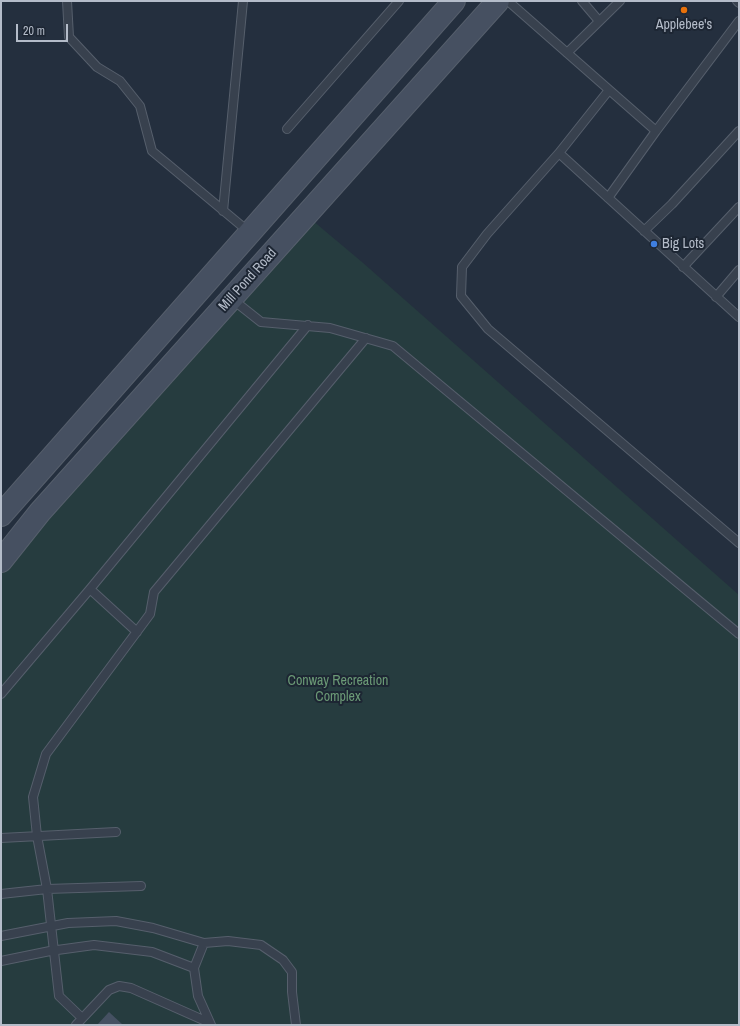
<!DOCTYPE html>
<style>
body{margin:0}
#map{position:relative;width:740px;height:1026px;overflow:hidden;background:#242f3e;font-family:"Archivo Narrow",sans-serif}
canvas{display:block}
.frame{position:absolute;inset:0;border:2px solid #b4bcc9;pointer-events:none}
.scale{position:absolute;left:16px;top:24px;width:52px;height:18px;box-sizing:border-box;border:2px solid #b4bcc9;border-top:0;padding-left:5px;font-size:12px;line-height:14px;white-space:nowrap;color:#b4bcc9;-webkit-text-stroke:3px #1d2633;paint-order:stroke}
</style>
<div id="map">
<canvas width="740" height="1026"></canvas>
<div class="frame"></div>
<div class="scale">20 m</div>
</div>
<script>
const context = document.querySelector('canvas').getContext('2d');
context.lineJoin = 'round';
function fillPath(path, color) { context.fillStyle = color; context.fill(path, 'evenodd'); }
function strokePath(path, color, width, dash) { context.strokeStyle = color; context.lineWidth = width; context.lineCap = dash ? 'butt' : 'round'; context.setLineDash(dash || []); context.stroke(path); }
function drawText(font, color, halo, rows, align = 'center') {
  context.font = font + ' "Archivo Narrow",sans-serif'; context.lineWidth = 4; context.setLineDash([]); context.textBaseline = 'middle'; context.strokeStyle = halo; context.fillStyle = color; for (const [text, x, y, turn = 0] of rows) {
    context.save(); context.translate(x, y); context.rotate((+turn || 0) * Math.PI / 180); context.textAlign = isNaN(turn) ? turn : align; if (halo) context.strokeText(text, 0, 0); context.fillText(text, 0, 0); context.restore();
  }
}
const green = new Path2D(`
 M306 215 362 262 739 595V1025H1V561Z`);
const building = new Path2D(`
 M109 1012 123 1025H97Z`);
const lane = new Path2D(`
 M67 1 69 37 97 67 120 81 140 106 152 151 249 232
 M508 1 656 131 739 21
 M582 1 599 21
 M737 1 739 3
 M567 53 620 1
 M609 90 559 153 739 317
 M287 129 399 1
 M559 153 487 234 462 267 461 296 488 329 739 543
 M608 198 656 131
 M223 211 243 1
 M644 231 672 204 739 131
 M683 267 739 207
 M716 297 739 270
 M232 299 261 322 330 328 393 346 739 634
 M90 589 137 632
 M1 694 90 589 308 325
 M1 838 116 832
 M1 894 47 889 37 836 33 797 46 754 150 614 154 592 366 338
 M1 936 68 923 116 921 153 928 204 943
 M1 961 50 951 94 945 152 952 194 968
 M82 1018 59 996 47 889 141 886
 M76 1025 109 990 119 986 131 988 210 1023
 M211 1025 198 996 194 968 204 943 228 941 261 945 283 960 292 972V992L296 1025`);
const secondary = new Path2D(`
 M1 515 454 1
 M1 561 40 512 498 1`);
const markers = [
 [684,10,4,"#e8710a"],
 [654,244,4,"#3f7fe0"]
];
const poiNames = [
 ["Applebee's",684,25],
 ["Big Lots",662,244,"left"]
];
const streetNames = [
 ["Mill Pond Road",248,280,-48]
];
const parkNames = [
 ["Conway Recreation",338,681],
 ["Complex",338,697]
];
fillPath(green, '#263c3f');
fillPath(building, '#455162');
strokePath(lane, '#565f6c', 10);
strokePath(secondary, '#565f6c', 24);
strokePath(lane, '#38414e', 8);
strokePath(secondary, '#465061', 22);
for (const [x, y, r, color] of markers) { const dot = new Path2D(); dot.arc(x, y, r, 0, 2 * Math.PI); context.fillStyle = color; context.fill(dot); strokePath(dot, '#1d2633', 1.5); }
drawText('14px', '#b4bcc9', '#1d2633', poiNames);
drawText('14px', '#b4bcc9', '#1d2633', streetNames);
drawText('14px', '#6b9a76', '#1d2633', parkNames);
</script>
